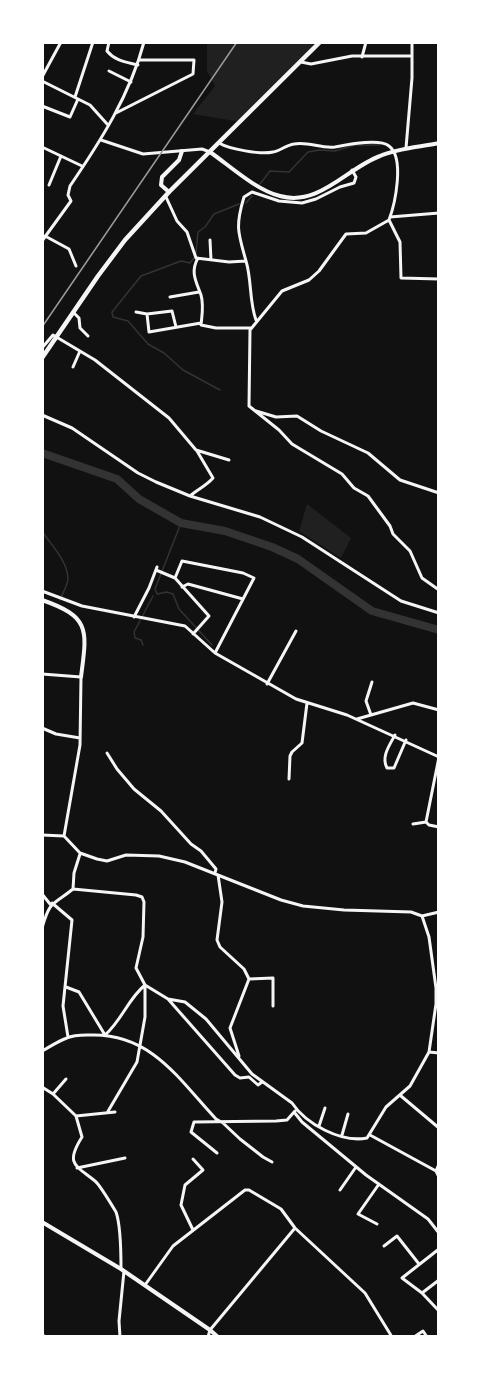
<!DOCTYPE html>
<style>
body{margin:0}
#map{position:relative;width:481px;height:1379px;overflow:hidden;background:#111;font-family:Roboto,sans-serif}
canvas{display:block}
.frame{position:absolute;inset:0;border:44px solid #fff;pointer-events:none}
</style>
<div id="map">
<canvas width="481" height="1379"></canvas>
<div class="frame"></div>
</div>
<script>
const context = document.querySelector('canvas').getContext('2d');
context.lineJoin = 'round';
function fillPath(path, color) { context.fillStyle = color; context.fill(path, 'evenodd'); }
function strokePath(path, color, width, dash) { context.strokeStyle = color; context.lineWidth = width; context.lineCap = dash ? 'butt' : 'round'; context.setLineDash(dash || []); context.stroke(path); }
const green = new Path2D(`
 M207 42H321L241 122 193 114 215 86 207 71Z
 M307 504 351 538 341 558 299 531Z`);
const stream = new Path2D(`
 M260 184 270 171 289 172 308 152 319 150 335 151 355 145H379
 M246 203 252 196
 M196 253 198 232 205 227 214 214 239 204
 M194 258 190 263 181 261 141 276 112 312 113 317 128 321 148 344 164 353 183 370 220 390
 M181 523 155 589 157 594 167 592 173 594 179 609 212 645
 M42 531C51 545 67 560 68 578 68 585 62 594 60 600
 M143 645 141 640 135 638 134 632 153 596`);
const river = new Path2D(`
 M42 453 117 479 139 499 181 523 225 531 272 547 298 559 372 611 439 630`);
const minor = new Path2D(`
 M109 42 107 51C115 61 126 62 138 65
 M362 57 366 42
 M301 62 311 64 352 56H412
 M109 71 131 82
 M42 77 61 42
 M42 81 78 99 70 117 42 106
 M75 97 93 42
 M78 99 90 105 108 125
 M116 113 193 74 194 60H139
 M101 140 143 154 202 149 210 152
 M219 143C229 149 261 155 273 152 280 151 286 145 294 144 308 141 321 149 335 147 346 145 379 138 389 146 405 158 395 204 389 220L366 233 346 234 319 271 309 280 282 291 250 330 249 406 279 430 292 444 342 474 354 488 368 496 390 526 393 534 410 551 422 578 439 590
 M42 147 82 166
 M406 148 412 78V42
 M49 185 61 156
 M166 197 177 221 187 232 196 258 229 262 246 261C252 281 249 301 256 320
 M390 217 439 213
 M389 220 400 242 401 278 439 279
 M45 236 69 249 76 266
 M210 240 211 260
 M42 241 71 201 68 195 70 186C100 142 130 95 144 42
 M198 258C190 272 196 281 201 295 204 305 202 315 201 325L216 328H251
 M246 261C238 232 235 227 244 197L252 192 279 201 302 203 316 199 340 187 354 183 356 177 352 170
 M170 297 199 292
 M73 312 79 318 80 328 88 336
 M136 312 147 314 172 311 176 327
 M147 314 149 332 201 323
 M42 348 53 335 95 360 169 418 196 450 229 460
 M73 367 80 351
 M256 411 276 417 297 416 321 431 368 453 400 480 439 493
 M42 415 72 428 138 473 156 482 190 496 260 517 302 537 401 601 439 613
 M190 496C198 489 206 486 213 478L197 451
 M156 570 175 578 209 616 193 634
 M175 578 182 561 243 573 254 578 215 653
 M182 587 188 584 243 599
 M42 591 82 606 185 626 215 653 296 699 347 715 439 757
 M134 617 149 588 157 567
 M42 674 81 677 80 745 64 836
 M267 684 296 631
 M371 715 366 701 372 682
 M357 719 413 703 439 710
 M42 728 56 734 80 738
 M395 735C389 746 381 757 387 768H394L406 740
 M107 753 117 769 134 789 161 811 191 844 201 851 216 869 215 873
 M439 757 426 822 429 825 439 827
 M289 779 290 756 292 752 302 743 307 703
 M413 824 426 822
 M42 835 64 836 80 853 97 859 107 861 126 855 159 856 185 862 281 900 303 906 344 910 411 912 422 916 439 912
 M218 875 222 902 217 940 220 947 244 969 249 979 230 1028 239 1056
 M73 889 136 895 142 897 144 902 143 937 136 968 145 985V1017L137 1062 107 1113
 M42 894 50 904
 M52 903 72 920 63 1006 68 1037
 M42 928C50 900 52 906 73 889L74 873 80 854
 M249 979 273 978V1006
 M145 985 168 999 235 1075 240 1078 249 1077 258 1085 262 1082
 M66 987 79 992 105 1035
 M168 999 185 1002 206 1019 252 1074 292 1103C306 1124 341 1143 367 1138L386 1107 410 1086 429 1052 436 1004V988L429 937 422 916
 M105 1035C122 1020 128 999 145 985
 M42 1051C50 1047 58 1041 67 1038 75 1034 85 1035 94 1035 153 1035 180 1081 216 1119L223 1123 240 1139 263 1157 272 1162
 M429 1052 439 1053
 M42 1087 53 1094 76 1116 82 1137C65 1164 75 1165 95 1181 99 1184 113 1207 116 1212 121 1226 121 1253 121 1269
 M53 1094 66 1079
 M401 1096 439 1128
 M294 1112 302 1122 366 1175 428 1219 439 1233
 M76 1116 115 1112
 M319 1126 325 1108
 M342 1135 348 1114
 M370 1135 436 1171
 M217 1153 191 1132 194 1122 276 1121 287 1120 295 1111
 M439 1164 436 1171 439 1177
 M77 1168 125 1158
 M340 1190 356 1167
 M377 1224 358 1214 379 1184
 M193 1230 181 1205 185 1185 203 1170 193 1159
 M384 1246 397 1236 419 1264
 M439 1249 402 1278 422 1293 439 1311
 M145 1285 173 1246 245 1190H249L281 1209 295 1228 365 1293 392 1337
 M422 1293 439 1280
 M42 1333 44 1337
 M120 1337 119 1321 124 1271
 M208 1337 210 1330 295 1228
 M414 1337 423 1331 427 1337`);
const tertiary = new Path2D(`
 M210 152C230 166 256 190 280 196 319 207 347 168 380 156 398 148 420 147 439 143
 M169 192 161 185 162 177 179 160 182 151
 M42 600C91 617 87 630 81 677`);
const secondary = new Path2D(`
 M42 1222 121 1269 210 1330 218 1337`);
const trunk = new Path2D(`
 M42 358 98 276 125 240 169 192 320 42`);
const rail = new Path2D(`
 M42 327 237 42`);
fillPath(green, '#202020');
strokePath(stream, '#333', 1.5);
strokePath(river, '#333', 8);
strokePath(minor, '#f5f5f5', 3);
strokePath(tertiary, '#f5f5f5', 4);
strokePath(secondary, '#f5f5f5', 4);
strokePath(trunk, '#f5f5f5', 4.5);
strokePath(rail, '#9a9a9a', 1.5);
</script>
